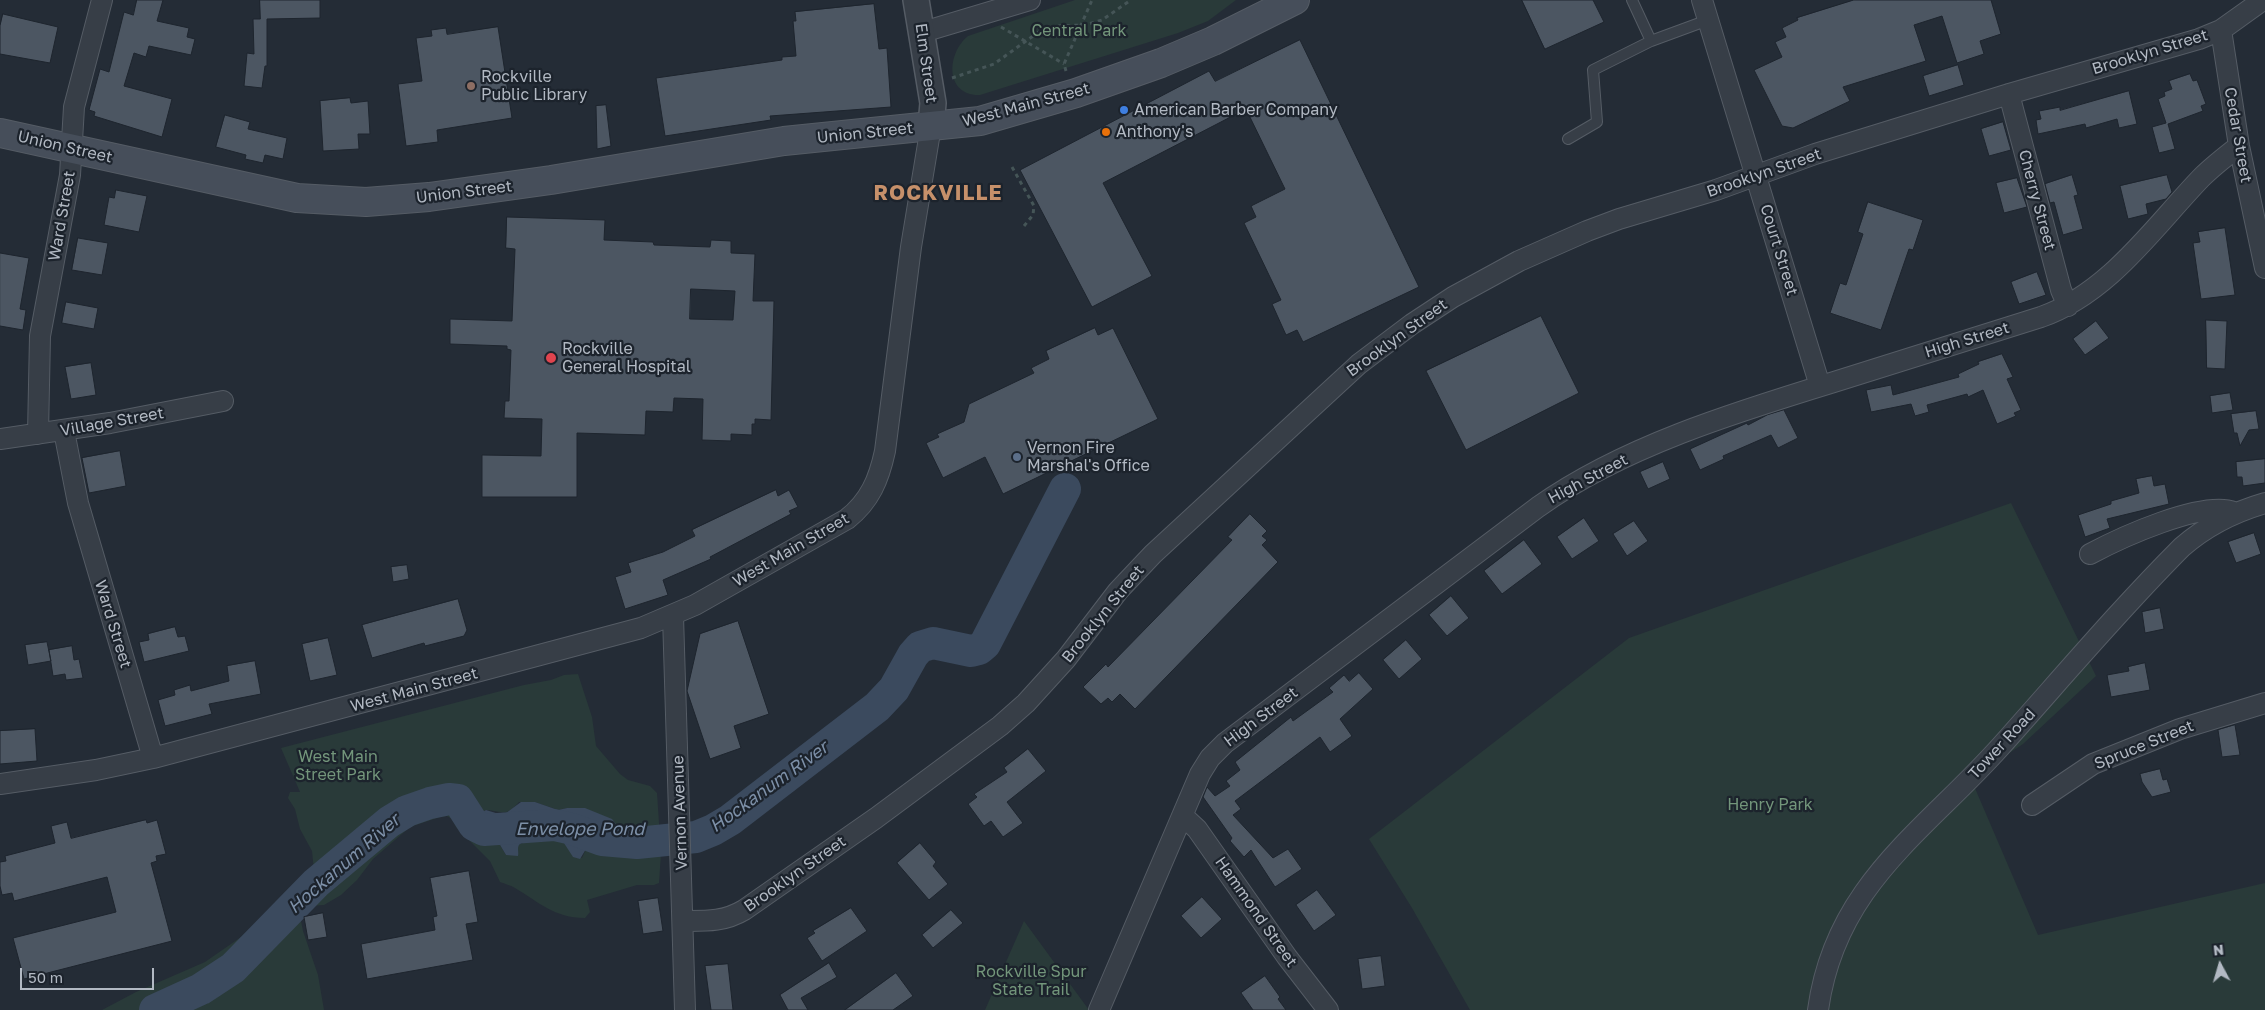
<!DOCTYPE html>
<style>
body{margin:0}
#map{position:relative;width:2265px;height:1010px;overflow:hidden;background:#242c36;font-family:"Golos Text",sans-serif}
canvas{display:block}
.north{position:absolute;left:2195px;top:940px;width:50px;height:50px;-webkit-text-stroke:4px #1c232c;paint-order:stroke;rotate:354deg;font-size:14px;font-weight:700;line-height:20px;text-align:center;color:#b2b9c3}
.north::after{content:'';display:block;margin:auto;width:18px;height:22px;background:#b2b9c3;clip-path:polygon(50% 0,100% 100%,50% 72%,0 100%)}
.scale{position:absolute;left:20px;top:968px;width:134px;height:22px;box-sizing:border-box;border:2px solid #b2b9c3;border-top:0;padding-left:6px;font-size:15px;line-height:18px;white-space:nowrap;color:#b2b9c3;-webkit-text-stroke:4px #1c232c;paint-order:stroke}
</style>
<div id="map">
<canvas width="2265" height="1010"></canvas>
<div class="north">N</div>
<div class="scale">50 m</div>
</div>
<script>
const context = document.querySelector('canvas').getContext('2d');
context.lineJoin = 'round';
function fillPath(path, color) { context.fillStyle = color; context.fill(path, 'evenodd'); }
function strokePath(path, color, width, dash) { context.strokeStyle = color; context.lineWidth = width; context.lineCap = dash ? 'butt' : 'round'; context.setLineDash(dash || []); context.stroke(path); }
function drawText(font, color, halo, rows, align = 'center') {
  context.font = font + ' "Golos Text",sans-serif'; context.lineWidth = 4.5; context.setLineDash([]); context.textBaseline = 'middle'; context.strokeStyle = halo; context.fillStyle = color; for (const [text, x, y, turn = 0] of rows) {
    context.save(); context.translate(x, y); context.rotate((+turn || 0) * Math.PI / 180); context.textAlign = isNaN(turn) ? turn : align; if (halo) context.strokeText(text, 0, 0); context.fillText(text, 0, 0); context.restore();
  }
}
const green = new Path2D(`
 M1075 0H1236L1208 21 1178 33 980 95C945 96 946 54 968 36Z
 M2011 503 2096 676 2023 744 2005 756 1974 786 2038 935 2265 883V1010H1470L1412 908 1369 839 1629 638Z
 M578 674 592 717 596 746 620 774 628 780 650 786 657 793 661 853 659 883 654 885H637L587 900 590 912 585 918C554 918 539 902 515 888 510 885 505 884 500 882L490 861 456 827 452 819 447 816 440 817 410 827 373 859 357 880 341 895 324 905 309 906 302 911 300 916 303 931 318 975 324 1010H102L136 992 205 962 241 937 280 902 312 877 314 871 312 851 300 829 295 809 288 798 290 792H300L281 748 524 685 551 680 564 675ZM519 802H535L558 810 567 808 620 842 586 849 582 858 555 835 538 838 520 844 506 855 481 813 486 810C503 811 505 818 519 802Z
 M1024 921 1089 1010H985Z`);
const water = new Path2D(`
 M521 802H535L558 810 567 808H585L612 819 618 827 621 840 586 849 580 859 573 857 562 840 555 835C547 836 524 839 519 845 517 848 519 853 518 856L506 855 481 813 486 810 499 814 506 813Z`);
const river = new Path2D(`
 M155 1010 201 989 233 968 316 883 389 822 407 811 430 803 449 799 458 800 474 825 484 830 554 825 572 829 602 840 637 843 696 837 713 830 730 820 877 707 894 689 913 655 920 647 933 643 971 651 979 649 985 644 1065 489`);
const building = new Path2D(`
 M137 0H163L157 21 189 28 187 37 195 39 191 55 149 46 146 57 134 53 124 86 172 99 162 137 94 116 95 112 89 110 100 69 109 72 124 12 133 15Z
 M260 0H320V18L267 19V66H265L262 88 244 86 247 53 254 54 253 19H260Z
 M1522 0H1593L1604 22 1545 49Z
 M1854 0H1991L2001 34 1980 41 1984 54 1957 63 1942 16 1914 25 1926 61 1843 87 1850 101 1793 128 1782 126 1754 70 1782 57 1775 42 1786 37 1782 28 1798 20 1797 18Z
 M874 4 879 49 887 48 891 107 770 116 771 120 665 136 656 78 782 60V57L796 56 793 21H796L795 12Z
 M3 14 58 27 50 63 0 54V26Z
 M498 27 512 118 437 130 438 142 406 146 398 84 422 81 416 38 432 36 431 30 446 28 447 34Z
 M1300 40 1419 287 1303 342 1297 330 1286 335 1272 304 1281 300 1244 223 1256 217 1251 206 1285 189 1246 109 1103 183 1152 276 1092 307 1020 170 1209 71 1215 81Z
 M1958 65 1964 85 1929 96 1923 76Z
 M2190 74 2193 81 2197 80 2206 104 2201 106 2203 111 2168 124 2175 149 2159 153 2152 127 2166 123 2158 99 2165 96 2164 92 2172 89 2169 81Z
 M2129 91 2137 124 2119 128 2117 119 2086 128 2085 124 2038 134 2036 120 2041 119 2039 111 2060 107V110Z
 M350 98 351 103 368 101 370 134H358L359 149 323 151 320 101Z
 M606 105 611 146 597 149 596 106Z
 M225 115 250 122 248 129 287 138 283 159 265 155 263 163 245 159 246 155 216 147Z
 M2003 122 2011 150 1989 156 1981 129Z
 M2072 175 2078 195 2074 196 2083 229 2063 235 2054 202 2050 203 2045 184Z
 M2167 175 2172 192 2166 199 2146 204 2148 214 2128 219 2120 186Z
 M2017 178 2027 207 2004 213 1996 183Z
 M116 190 147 196 139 232 104 225 109 197 114 198Z
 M1868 202 1923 220 1913 250 1909 249 1881 330 1830 313 1840 283 1846 285 1863 234 1858 232Z
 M507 217 605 220 604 240 653 242 654 245 710 247 711 240 731 241V253L755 254 753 301H774L771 420 755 419V424H752V435L731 434V441L702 440 703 399 674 398 673 412 646 411 645 435 577 433V497H482V455L541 456 542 419 504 418 505 401H509L511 350 507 349V346L450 344V319L512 321 515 249 506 248ZM691 289 735 291 733 320 690 319Z
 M2225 228 2235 295 2201 299 2193 243 2200 242 2198 232Z
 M78 238 108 243 102 275 72 270Z
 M0 253 29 258 20 309 26 310 23 330 0 326Z
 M2037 272 2046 295 2019 304 2011 282Z
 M66 302 98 308 94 329 62 323Z
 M1541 316 1579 393 1466 450 1426 371Z
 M2206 320 2227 321 2225 369 2207 368Z
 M2096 321 2109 338 2085 355 2073 339Z
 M1095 328 1098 335 1113 328 1158 419 1003 494 985 457 943 478 926 443 939 437 937 434 964 422 969 404 1034 373 1031 368 1049 359 1046 351Z
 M2002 354 2013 377 2007 379 2021 410 2014 413 2016 416 1997 424 1983 390 1968 397 1967 394 1927 405 1929 412 1915 416 1911 404 1871 412 1866 390 1891 385 1893 395 1959 377 1958 374 1979 364 1978 362Z
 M91 363 96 395 71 399 65 367Z
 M2230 393 2233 410 2212 413 2210 396Z
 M1784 410 1798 438 1778 448 1771 435 1723 456 1724 459 1700 470 1690 449 1747 423 1748 425 1767 415Z
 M2256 411 2259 429 2249 430 2240 446 2237 433H2234L2231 414Z
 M120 451 126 486 89 493 82 458Z
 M2265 459V483L2243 486 2242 477H2237L2236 462Z
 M1663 462 1670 479 1648 489 1640 472Z
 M2152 476 2154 486 2165 484 2169 504 2107 519 2110 528 2085 537 2078 515 2111 504V501L2139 493 2136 479Z
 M776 490 778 496 789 490 798 507 789 511 791 514 710 557 711 559 663 580 668 595 625 609 615 577 631 572 628 563 663 552 695 536 692 530Z
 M1250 514 1267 531 1262 536 1267 540 1262 545 1278 562 1135 709 1120 694 1112 702 1108 698 1101 704 1083 687 1106 664 1108 667 1232 540 1228 537Z
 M1584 518 1599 541 1572 559 1557 537Z
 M1634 521 1648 541 1627 556 1613 534Z
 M2254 533 2261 554 2236 563 2228 542Z
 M1524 540 1542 564 1502 594 1484 571Z
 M407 565 409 579 393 582 391 567Z
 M1451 596 1469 618 1447 636 1429 615Z
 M458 599 467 630 464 636 425 646 424 643 372 658 362 625Z
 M2160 608 2164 629 2145 633 2142 612Z
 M738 621 769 714 734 726 741 748 710 759 687 691 700 634Z
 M175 627 178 637 185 636 189 651 144 662 139 642 149 640 148 634Z
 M328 638 337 675 310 681 302 644Z
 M1406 640 1422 659 1399 679 1383 660Z
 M47 642 51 661 28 665 25 645Z
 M72 646 74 660 79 659 83 678 66 680 65 674 53 676 49 650Z
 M255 661 261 694 209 704 212 714 165 726 158 700 175 695 174 690 190 685 191 691 229 681 227 666Z
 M2145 663 2150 690 2111 697 2107 675 2129 671 2128 667Z
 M1359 673 1373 689 1340 719 1352 736 1330 752 1320 737 1235 801 1241 809 1233 815 1273 858 1288 849 1302 869 1275 887 1251 850 1244 857 1230 841 1232 838 1203 797 1207 787 1215 796 1230 786 1226 781 1240 770 1235 762 1291 717 1293 721 1333 692 1329 688 1344 675 1349 681Z
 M2235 725 2240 755 2222 757 2218 730Z
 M35 729 37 761 0 764V731Z
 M1028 749 1046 771 1007 802 1023 823 1003 837 991 821 984 826 968 804 977 797 974 794 1007 772 1004 768Z
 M2160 769 2163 780 2167 779 2171 792 2152 797 2142 782 2140 774Z
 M146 820 147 823 157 820 166 854 156 856 157 861 151 863 172 941 24 979 13 938 116 912 107 877 14 901 12 893 2 895 0 886V862L6 861 5 856 55 843 51 826 67 822 71 838Z
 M920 843 936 862 933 866 948 884 929 900 897 863Z
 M469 871 478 922 466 924 473 960 367 979 361 944 435 930 433 917 437 916 430 878Z
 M1317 890 1336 915 1314 931 1296 905Z
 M1202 897 1222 919 1201 938 1181 916Z
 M658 898 663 931 643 934 638 901Z
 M851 908 867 931 822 961 807 938 815 933 813 931Z
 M951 910 963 923 933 948 922 935Z
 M323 913 327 937 308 940 304 917Z
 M1381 956 1385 986 1362 989 1358 959Z
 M829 963 837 977 801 998 808 1010H788L780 995Z
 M728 964 733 1010H711L705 966Z
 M896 973 913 996 893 1010H845Z
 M1265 976 1280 997 1278 999 1286 1010H1253L1241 993Z`);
const path = new Path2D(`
 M1001 27 1064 64
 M1066 71 1064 64 1092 0
 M952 78 994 64 1040 31 1056 26 1085 25 1102 20 1131 0
 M1012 167 1034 206 1033 215 1024 226`);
const service = new Path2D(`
 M1632 0 1651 41
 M1568 139 1597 122 1593 70 1651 41 1708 20`);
const minor = new Path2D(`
 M1702 0 1820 386
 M2221 30 2239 146 2265 268
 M923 32 1030 0
 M2009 94 2061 290 2068 306
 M64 431 78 503 153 758
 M38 434 40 336 70 175 74 107 102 0
 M0 439 110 423 223 401
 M2090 554C2120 538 2202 500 2234 512
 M673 616 685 1010
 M0 784 96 770 153 758 641 628 695 605 847 519C870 501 879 479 885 451L911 247 931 126
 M2032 805 2093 764 2180 729 2265 703
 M1183 816 1197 829 1287 957 1328 1010
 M683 921C706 921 724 922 744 910L876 818 1000 726 1026 703 1066 659 1118 591 1153 554 1359 364 1412 324 1453 297 1519 261 1587 231 1619 219 1716 190 1815 154 2009 94 2199 39 2221 30 2263 0
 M1099 1010 1200 774 1210 758 1225 743 1538 507C1622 447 1736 412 1834 382 1903 360 1972 339 2041 317 2109 293 2153 228 2201 178 2213 166 2226 156 2239 146
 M1818 1010C1835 885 1924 832 2001 746 2061 679 2119 610 2182 547 2206 526 2234 512 2265 503`);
const tertiary = new Path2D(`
 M916 0 933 103 931 126`);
const secondary = new Path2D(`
 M0 133 297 198 366 202 429 197 551 180 784 141 980 121 1076 93 1161 63 1213 41 1295 0`);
const markers = [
 [471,86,5,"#8d6e63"],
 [1124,110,5,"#3f7fe0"],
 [1106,132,5,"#e8710a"],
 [551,358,6,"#e0444e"],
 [1017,457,5,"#5c6f8a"]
];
const parkNames = [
 ["Central Park",1079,31],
 ["West Main",338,757],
 ["Street Park",338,775],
 ["Henry Park",1770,805],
 ["Rockville Spur",1031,972],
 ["State Trail",1031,990]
];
const streetNames = [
 ["Brooklyn Street",2150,52,-17],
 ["Elm Street",926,63,82],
 ["West Main Street",1026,105,-15],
 ["Union Street",865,133,-6],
 ["Cedar Street",2238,135,80],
 ["Union Street",65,147,13],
 ["Brooklyn Street",1764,173,-19],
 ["Union Street",464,192,-7],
 ["Cherry Street",2037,200,75],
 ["Ward Street",62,216,-80],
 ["Court Street",1779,250,73],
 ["Brooklyn Street",1397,338,-36],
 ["High Street",1967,340,-17],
 ["Village Street",112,422,-10],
 ["High Street",1588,479,-28],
 ["West Main Street",791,550,-30],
 ["Brooklyn Street",1103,614,-51],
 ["Ward Street",113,624,73],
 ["West Main Street",414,690,-15],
 ["High Street",1261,717,-37],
 ["Tower Road",2002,744,-47],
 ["Spruce Street",2144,745,-22],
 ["Vernon Avenue",680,813,-92],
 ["Brooklyn Street",795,874,-35],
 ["Hammond Street",1256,912,55]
];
const poiNames = [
 ["Rockville",481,77],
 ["Public Library",481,95],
 ["American Barber Company",1134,110],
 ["Anthony's",1116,132],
 ["Rockville",562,349],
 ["General Hospital",562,367],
 ["Vernon Fire",1027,448],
 ["Marshal's Office",1027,466]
];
const waterNames = [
 ["Hockanum River",769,787,-36],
 ["Envelope Pond",580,829],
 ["Hockanum River",344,864,-41]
];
const districtNames = [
 ["ROCKVILLE",938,193]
];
fillPath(green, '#293a39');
fillPath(water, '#3b4a5e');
strokePath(river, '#3b4a5e', 32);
fillPath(building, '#4c5662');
strokePath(building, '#1e252e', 1);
strokePath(service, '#555c65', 12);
strokePath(minor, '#555c65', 22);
strokePath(tertiary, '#555c65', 28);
strokePath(secondary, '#555c65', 30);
strokePath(path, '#455557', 3, [4, 4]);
strokePath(service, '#373e47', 10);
strokePath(minor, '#373e47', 20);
strokePath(tertiary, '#373e47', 25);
strokePath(secondary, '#464e5a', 28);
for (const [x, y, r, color] of markers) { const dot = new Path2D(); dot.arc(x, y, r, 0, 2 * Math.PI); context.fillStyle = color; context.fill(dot); strokePath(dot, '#1c232c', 2); }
drawText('16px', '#73967b', '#1c232c', parkNames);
drawText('16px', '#b2b9c3', '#1c232c', streetNames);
drawText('16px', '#b2b9c3', '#1c232c', poiNames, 'left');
drawText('italic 18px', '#7d90a8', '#1c232c', waterNames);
context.letterSpacing = '1px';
drawText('bold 21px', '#c6906a', '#1c232c', districtNames);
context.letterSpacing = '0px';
</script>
